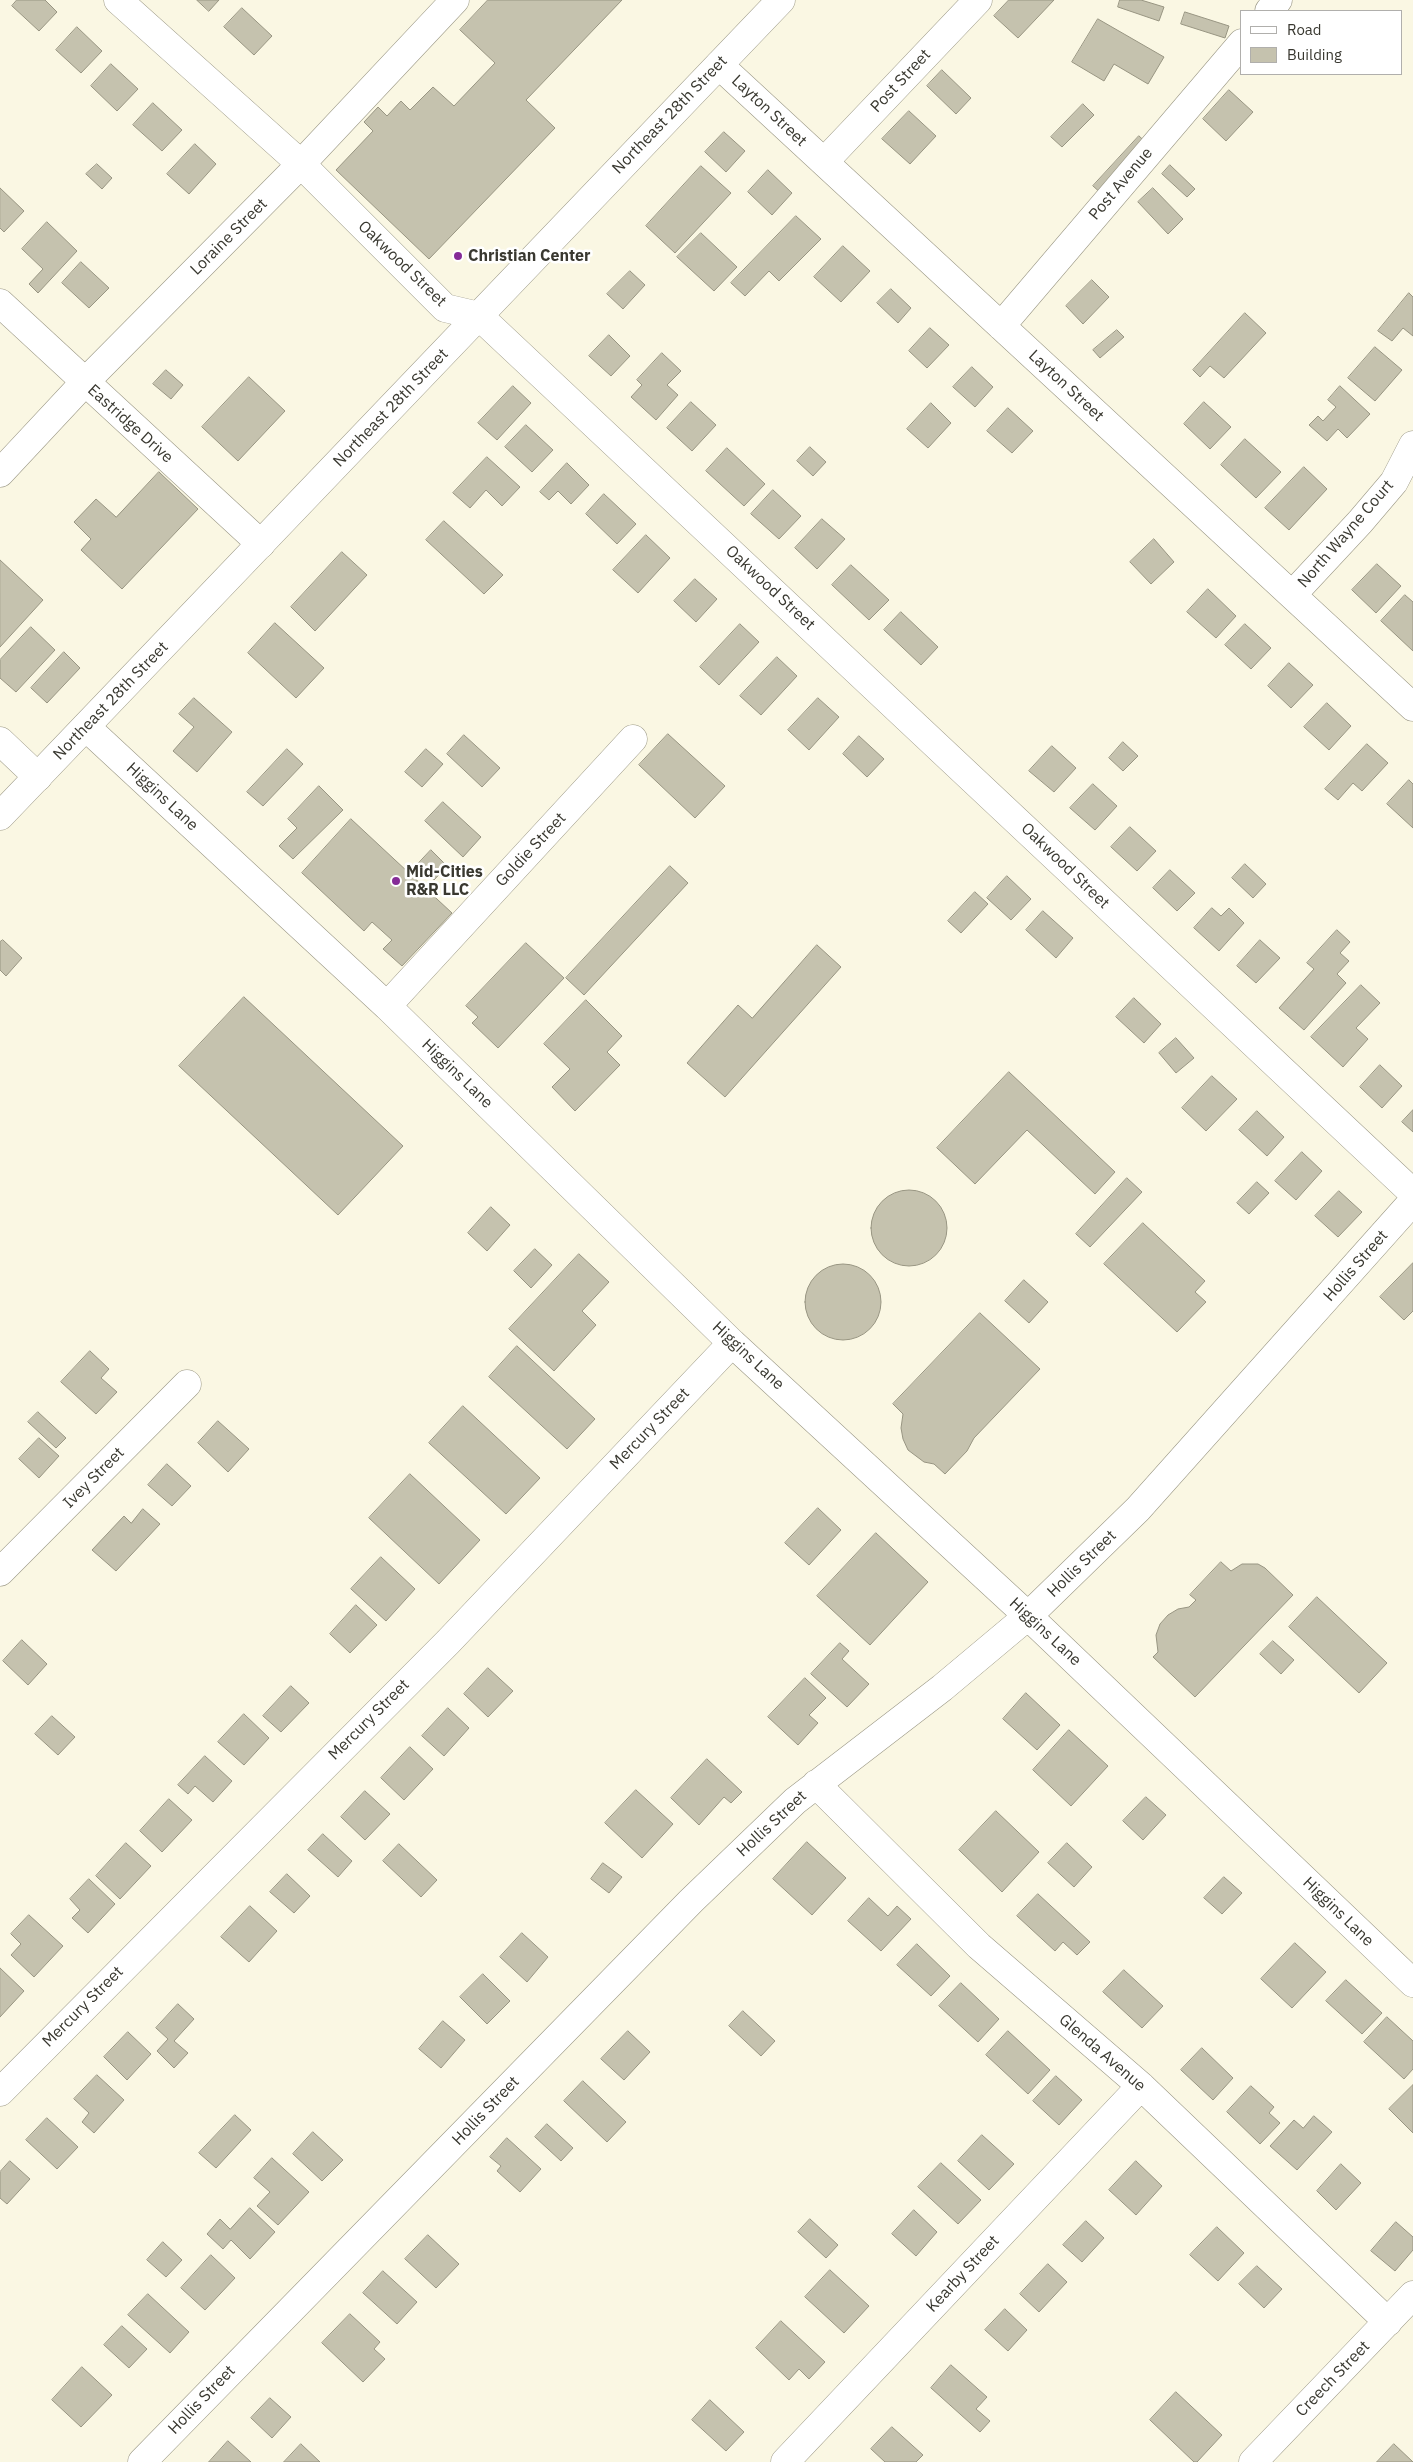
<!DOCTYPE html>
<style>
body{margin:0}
#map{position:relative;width:1413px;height:2462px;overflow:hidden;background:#faf7e3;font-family:"IBM Plex Sans",sans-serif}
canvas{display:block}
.legend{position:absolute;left:1240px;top:10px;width:162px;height:65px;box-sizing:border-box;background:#fff;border:1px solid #b0afac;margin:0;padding:6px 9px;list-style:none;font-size:15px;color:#393830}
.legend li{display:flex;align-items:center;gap:10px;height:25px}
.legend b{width:25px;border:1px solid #b0afac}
</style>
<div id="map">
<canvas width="1413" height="2462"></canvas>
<ul class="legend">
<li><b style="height:6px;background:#fff"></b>Road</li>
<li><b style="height:14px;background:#c5c2ae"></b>Building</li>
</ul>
</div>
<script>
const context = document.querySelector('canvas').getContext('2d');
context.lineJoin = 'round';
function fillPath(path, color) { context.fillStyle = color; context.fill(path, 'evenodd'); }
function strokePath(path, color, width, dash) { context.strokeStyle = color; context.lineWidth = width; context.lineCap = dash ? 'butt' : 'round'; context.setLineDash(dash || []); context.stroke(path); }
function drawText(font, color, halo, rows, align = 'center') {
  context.font = font + ' "IBM Plex Sans",sans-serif'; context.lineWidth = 5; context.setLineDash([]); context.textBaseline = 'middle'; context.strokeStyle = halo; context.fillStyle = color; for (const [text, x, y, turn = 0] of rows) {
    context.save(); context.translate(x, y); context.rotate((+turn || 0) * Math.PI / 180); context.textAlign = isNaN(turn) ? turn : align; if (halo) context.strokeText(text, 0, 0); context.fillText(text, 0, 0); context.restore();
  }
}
const building = new Path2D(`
 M17 0H45L57 12 39 31 12 6Z
 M197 0H219L209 11Z
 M488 0H622L526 100 555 128 429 259 336 170 373 131 364 122 378 107 387 116 401 101 410 110 433 87 454 106 495 63 460 30Z
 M1009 0H1054L1018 38 994 16Z
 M1120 0H1141L1164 7 1159 21 1118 7Z
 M242 8 272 36 254 55 224 27Z
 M1185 12 1229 26 1225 38 1181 24Z
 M1098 19 1164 57 1148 84 1114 64 1104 81 1072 62Z
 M77 27 102 51 81 73 56 50Z
 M111 64 138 89 117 111 91 86Z
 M942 70 971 98 956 114 927 86Z
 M1229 90 1253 112 1226 141 1203 119Z
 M153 103 182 130 162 151 133 125Z
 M1083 104 1094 115 1062 147 1051 137Z
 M909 111 936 136 910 164 882 139Z
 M724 132 745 151 726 172 705 152Z
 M1139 136 1149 145 1103 195 1093 186Z
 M195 144 216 164 189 194 167 174Z
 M97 164 112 178 102 189 86 174Z
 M1170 165 1195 189 1187 197 1162 174Z
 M701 166 731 193 675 253 646 226Z
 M768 170 792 193 772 215 748 192Z
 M0 188 24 211 4 232 0 228Z
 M1153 188 1183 219 1168 234 1138 202Z
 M796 216 821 239 779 281 769 271 745 296 731 283Z
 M47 222 77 251 38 293 29 284 43 269 22 249Z
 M701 233 737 267 714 291 677 257Z
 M843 246 870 271 841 302 814 277Z
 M81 262 109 288 89 308 62 283Z
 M630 271 645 285 623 309 607 294Z
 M1092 280 1109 297 1083 324 1066 306Z
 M891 289 911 308 898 323 877 303Z
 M1409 293 1413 297V336L1403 328 1392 341 1378 331Z
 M1245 313 1266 333 1224 378 1210 366 1200 377 1193 370Z
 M930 328 949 345 927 368 909 351Z
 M1117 330 1124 337 1100 358 1093 350Z
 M609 335 630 356 611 376 589 356Z
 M1375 347 1402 370 1375 401 1348 378Z
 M662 353 681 371 667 385 678 395 656 420 631 397 642 385 637 380Z
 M972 367 993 387 975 407 953 387Z
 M166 370 183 385 171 399 153 384Z
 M249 377 285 411 238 461 202 427Z
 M513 386 531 403 497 440 478 423Z
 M1340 386 1370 414 1347 438 1338 429 1327 441 1309 425 1318 416 1323 421 1336 407 1328 400Z
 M691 402 716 425 692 451 667 428Z
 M1204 402 1231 427 1210 449 1184 424Z
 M931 403 951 423 928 448 907 429Z
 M1008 408 1033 431 1012 453 987 431Z
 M526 425 553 450 532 472 505 447Z
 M1245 439 1281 472 1256 498 1221 465Z
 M810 447 826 462 813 476 797 461Z
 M727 448 765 484 744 506 706 471Z
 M487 457 520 487 502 506 486 490 470 508 453 493Z
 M567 463 589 485 571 504 558 491 549 500 540 492Z
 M1304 467 1327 489 1289 530 1265 508Z
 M159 472 198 509 122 589 81 550 91 539 74 522 96 499 116 517Z
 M773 490 801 516 779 539 751 514Z
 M604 494 636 524 617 544 586 514Z
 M822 519 845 539 817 569 795 548Z
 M444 521 503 575 484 594 426 540Z
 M646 535 670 558 638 593 613 570Z
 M1154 539 1174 562 1151 584 1130 562Z
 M342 552 367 575 315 631 291 607Z
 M0 560 43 600 0 647Z
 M1377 564 1401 586 1376 613 1352 590Z
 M851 565 889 600 869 620 832 585Z
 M695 579 717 599 696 622 674 601Z
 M1208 589 1236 616 1216 638 1187 612Z
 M1405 595 1413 602V651L1381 621Z
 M901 612 938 647 921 665 884 630Z
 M275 623 324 668 296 698 248 653Z
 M740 624 759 642 719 685 700 667Z
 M1245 624 1271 648 1251 669 1225 645Z
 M31 627 55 650 16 692 0 678V660Z
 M64 652 80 668 47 703 31 688Z
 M777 657 797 676 761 715 740 696Z
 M1289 663 1313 685 1291 708 1268 686Z
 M194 698 232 732 197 772 173 751 194 727 179 714Z
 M818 698 839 717 809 750 788 730Z
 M1327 703 1351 726 1329 750 1304 727Z
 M668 734 725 786 695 818 639 765Z
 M464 735 500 768 482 787 447 754Z
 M859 736 884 759 867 777 843 754Z
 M1123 742 1138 756 1123 771 1109 758Z
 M1367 744 1388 763 1362 791 1353 783 1338 800 1325 789Z
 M1052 746 1076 768 1054 792 1029 771Z
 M287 749 303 764 263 806 247 792Z
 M426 749 443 764 422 787 405 772Z
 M1409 780 1413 784V828L1387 804Z
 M1093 784 1117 806 1095 830 1070 808Z
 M319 786 343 810 293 859 279 846 297 828 288 819Z
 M443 802 481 837 463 857 425 821Z
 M351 819 452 913 402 966 383 949 392 940 372 922 364 931 302 873Z
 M1130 827 1156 851 1137 871 1111 847Z
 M431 850 447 866 434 880 417 865Z
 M1245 864 1266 884 1253 898 1232 878Z
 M670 866 688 883 584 995 566 978Z
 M1170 870 1195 893 1177 911 1153 888Z
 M1007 876 1031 899 1011 920 987 898Z
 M975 892 988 904 961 933 948 921Z
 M1212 908 1221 916 1229 908 1244 923 1219 951 1194 928Z
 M1043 911 1073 938 1056 958 1026 930Z
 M1337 930 1350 942 1340 953 1349 961 1337 974 1346 983 1304 1030 1279 1008 1314 969 1307 963Z
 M3 940 22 958 6 976 0 970V942Z
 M1260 940 1280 958 1256 983 1237 966Z
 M526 943 564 978 498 1048 472 1023 478 1017 466 1006Z
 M817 945 841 967 725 1097 687 1063 738 1005 752 1018Z
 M1361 985 1380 1003 1356 1028 1368 1039 1343 1067 1311 1037Z
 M244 997 403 1146 338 1215 179 1066Z
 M1134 998 1161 1024 1144 1043 1116 1017Z
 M586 1000 622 1036 607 1052 620 1065 575 1111 552 1087 570 1069 544 1044Z
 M1176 1038 1194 1058 1176 1073 1159 1053Z
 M1380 1065 1402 1086 1382 1108 1360 1087Z
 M1009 1072 1115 1172 1095 1194 1027 1130 975 1184 937 1148Z
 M1212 1076 1237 1099 1206 1131 1182 1108Z
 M1413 1110V1132L1402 1122Z
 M1257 1111 1284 1137 1267 1156 1239 1130Z
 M1302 1152 1322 1171 1296 1200 1275 1181Z
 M1127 1178 1142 1192 1090 1247 1076 1234Z
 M1257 1182 1269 1193 1249 1214 1237 1203Z
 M871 1228a38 38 0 1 1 76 0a38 38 0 1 1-76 0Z
 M1339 1191 1362 1212 1338 1237 1315 1216Z
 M491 1207 510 1225 487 1251 468 1233Z
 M1143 1223 1205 1281 1195 1292 1206 1302 1177 1332 1104 1264Z
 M535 1249 552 1265 531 1288 514 1271Z
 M579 1254 609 1282 582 1311 596 1325 554 1371 509 1329Z
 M1413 1263V1311L1404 1320 1380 1297Z
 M805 1302a38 38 0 1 1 76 0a38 38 0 1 1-76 0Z
 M1024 1280 1048 1302 1029 1323 1005 1301Z
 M980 1313 1040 1369 974 1438 967 1451 945 1474 934 1464 924 1462 908 1450 903 1439 901 1428 903 1414 893 1404Z
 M517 1346 595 1419 567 1449 489 1377Z
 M90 1351 109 1369 101 1378 117 1392 96 1414 61 1382Z
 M463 1406 540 1478 506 1514 429 1443Z
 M38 1412 66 1438 56 1448 28 1422Z
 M218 1421 249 1449 228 1472 198 1443Z
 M39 1438 59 1456 39 1478 19 1459Z
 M167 1464 191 1486 172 1506 148 1485Z
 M410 1474 480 1540 439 1584 369 1518Z
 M818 1508 841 1530 809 1565 785 1543Z
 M143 1509 160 1524 116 1571 92 1550 124 1516 131 1523Z
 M876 1533 928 1582 870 1645 817 1596Z
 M381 1557 415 1589 386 1621 351 1589Z
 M1221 1562 1231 1571 1242 1564H1258L1265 1568 1293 1595 1195 1697 1153 1657 1158 1652 1156 1635 1160 1624 1168 1615 1178 1609 1189 1607 1196 1600 1190 1595Z
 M1317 1597 1387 1663 1359 1693 1289 1627Z
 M356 1605 377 1625 350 1653 330 1634Z
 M22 1640 47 1664 28 1685 3 1661Z
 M1273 1641 1294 1660 1281 1674 1260 1654Z
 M840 1643 849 1651 842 1659 869 1684 847 1707 811 1674Z
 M488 1668 513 1691 488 1717 464 1694Z
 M805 1678 826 1698 809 1715 818 1723 798 1745 768 1717Z
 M291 1686 309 1703 281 1732 263 1716Z
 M1026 1693 1060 1725 1037 1750 1003 1719Z
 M448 1708 469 1728 444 1756 422 1736Z
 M244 1714 269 1738 244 1765 218 1742Z
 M52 1716 75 1737 58 1755 35 1734Z
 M1069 1730 1108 1766 1071 1806 1033 1770Z
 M410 1747 433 1769 404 1800 381 1778Z
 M205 1756 232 1781 213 1802 195 1786 188 1794 178 1785Z
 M707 1759 742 1792 731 1803 724 1797 699 1825 671 1798Z
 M636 1790 673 1824 642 1858 605 1823Z
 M365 1791 390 1814 365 1840 341 1817Z
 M1146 1797 1166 1815 1143 1840 1123 1821Z
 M169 1799 192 1820 162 1852 140 1831Z
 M996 1811 1039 1852 1002 1892 959 1850Z
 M323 1834 352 1861 338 1877 308 1850Z
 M807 1842 846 1878 812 1915 773 1879Z
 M126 1843 151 1866 120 1899 96 1876Z
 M1067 1843 1092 1867 1074 1887 1048 1863Z
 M399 1844 437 1880 421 1897 383 1861Z
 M603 1863 622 1877 609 1893 591 1879Z
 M287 1874 310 1896 294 1913 270 1892Z
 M1224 1877 1242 1893 1222 1914 1204 1898Z
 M89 1879 115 1904 88 1933 72 1918 80 1910 70 1899Z
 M1038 1894 1090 1942 1077 1955 1063 1942 1055 1951 1017 1916Z
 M869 1898 888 1916 897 1906 911 1919 881 1951 848 1921Z
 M250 1906 277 1931 249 1962 221 1937Z
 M29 1915 63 1946 34 1977 11 1955 21 1944 11 1934Z
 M522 1933 548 1957 527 1982 500 1957Z
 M1295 1943 1326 1972 1292 2008 1261 1979Z
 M917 1944 950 1976 931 1996 897 1965Z
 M0 1968 24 1991 0 2017Z
 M1124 1970 1163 2006 1142 2028 1103 1992Z
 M483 1974 510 2001 487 2024 460 1997Z
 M1346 1980 1382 2013 1362 2034 1326 2001Z
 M961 1983 999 2019 978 2042 939 2006Z
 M178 2004 194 2019 174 2041 188 2053 174 2068 157 2051 168 2039 156 2028Z
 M743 2011 775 2041 761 2056 729 2026Z
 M1387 2017 1413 2041V2069L1404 2079 1364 2042Z
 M443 2021 465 2040 441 2068 419 2049Z
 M628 2031 650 2052 624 2080 601 2059Z
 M1008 2031 1050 2070 1028 2094 986 2055Z
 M128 2032 151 2054 127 2080 104 2057Z
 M1202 2048 1233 2078 1213 2100 1181 2070Z
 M97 2075 124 2100 94 2133 82 2122 89 2113 74 2099Z
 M1056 2076 1082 2100 1059 2125 1033 2101Z
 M583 2081 626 2122 607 2142 564 2101Z
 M1413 2085V2133L1389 2109Z
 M1251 2086 1274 2107 1269 2113 1280 2123 1260 2144 1227 2112Z
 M235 2115 251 2130 216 2168 199 2153Z
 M1314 2116 1332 2132 1297 2170 1270 2146 1294 2120 1303 2128Z
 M47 2118 78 2147 57 2169 26 2140Z
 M547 2124 573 2148 561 2161 535 2137Z
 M313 2132 343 2160 322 2181 293 2154Z
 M982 2135 1014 2164 989 2190 958 2161Z
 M507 2138 541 2169 520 2192 497 2171 501 2166 490 2157Z
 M272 2158 309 2192 278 2225 257 2206 270 2192 254 2178Z
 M10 2161 30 2179 7 2204 0 2198V2172Z
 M1136 2161 1162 2186 1136 2215 1109 2190Z
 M941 2163 981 2200 958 2224 918 2187Z
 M1341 2164 1361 2183 1336 2210 1317 2191Z
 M250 2208 275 2232 250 2259 231 2240 223 2249 207 2234 220 2219 230 2229Z
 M914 2210 937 2232 916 2256 892 2234Z
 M810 2219 838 2245 826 2258 798 2232Z
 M1086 2221 1104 2238 1082 2262 1063 2245Z
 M1396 2222 1413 2237V2250L1395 2271 1371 2251Z
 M1217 2227 1244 2253 1218 2281 1190 2255Z
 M428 2235 459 2264 436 2288 405 2259Z
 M163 2242 182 2260 166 2277 147 2260Z
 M211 2255 235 2278 205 2310 181 2288Z
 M1048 2264 1067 2282 1039 2312 1020 2294Z
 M1257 2266 1282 2289 1264 2308 1239 2284Z
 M830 2270 869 2306 844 2333 805 2297Z
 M383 2271 417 2302 397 2324 363 2293Z
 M148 2294 189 2332 170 2353 128 2315Z
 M1005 2309 1027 2330 1008 2351 985 2330Z
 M350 2314 380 2342 374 2349 385 2359 363 2382 322 2343Z
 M781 2321 825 2362 809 2379 799 2369 789 2380 756 2348Z
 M122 2326 147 2349 129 2368 104 2345Z
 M951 2365 987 2397 976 2409 990 2421 980 2432 931 2388Z
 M82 2367 112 2395 81 2427 52 2400Z
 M1176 2392 1222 2435 1197 2462H1194L1150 2420Z
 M270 2398 291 2417 272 2438 251 2418Z
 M710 2400 744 2432 726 2451 692 2420Z
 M892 2427 923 2455 916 2462H885L871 2449Z
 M228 2441 251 2462H209Z
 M301 2444 320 2462H284Z
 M1394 2444 1413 2462H1377Z`);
const minor = new Path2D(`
 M118 0 301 164 445 308 479 316 1413 1193
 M1269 11 1278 0
 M719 65 1413 707
 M824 162 978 0
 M0 303 261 544
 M1001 326 1242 43
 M0 473 84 383 301 164 455 0
 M1292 595 1360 522 1394 482 1413 445
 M86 727 387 1006 732 1343 1028 1616 1413 1983
 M0 741 38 777
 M387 1006 633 739
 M0 1572 187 1384
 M816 1784 979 1946 1141 2086 1388 2322
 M0 2092 448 1642 732 1343
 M142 2462 691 1901 795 1801 942 1688 1028 1616 1138 1509 1413 1201
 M785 2462 1141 2086
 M1253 2462 1413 2295`);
const major = new Path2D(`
 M0 816 781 0`);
const markers = [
 [458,256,5,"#852b97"],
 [396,881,5,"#852b97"]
];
const streetNames = [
 ["Post Street",901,81,-47],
 ["Layton Street",769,111,43],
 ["Northeast 28th Street",670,115,-46],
 ["Post Avenue",1121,184,-50],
 ["Loraine Street",229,237,-45],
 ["Oakwood Street",402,264,44],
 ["Layton Street",1066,386,43],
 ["Northeast 28th Street",391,408,-46],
 ["Eastridge Drive",130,424,42],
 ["North Wayne Court",1346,534,-49],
 ["Oakwood Street",770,588,43],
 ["Northeast 28th Street",111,701,-46],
 ["Higgins Lane",162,797,43],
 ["Goldie Street",531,850,-47],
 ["Oakwood Street",1065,866,44],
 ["Higgins Lane",457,1074,44],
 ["Hollis Street",1356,1266,-49],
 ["Higgins Lane",748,1356,43],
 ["Mercury Street",650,1429,-46],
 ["Ivey Street",94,1478,-45],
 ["Hollis Street",1082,1564,-44],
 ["Higgins Lane",1045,1632,43],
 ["Mercury Street",369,1720,-45],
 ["Hollis Street",772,1824,-43],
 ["Higgins Lane",1338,1912,44],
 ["Mercury Street",83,2007,-45],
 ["Glenda Avenue",1102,2053,41],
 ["Hollis Street",486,2111,-46],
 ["Kearby Street",963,2274,-47],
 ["Creech Street",1333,2379,-46],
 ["Hollis Street",202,2400,-46]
];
const poiNames = [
 ["Christian Center",468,256],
 ["Mid-Cities",406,872],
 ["R&R LLC",406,890]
];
fillPath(building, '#c5c2ae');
strokePath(building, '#989582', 1);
strokePath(minor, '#9a9785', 29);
strokePath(major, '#9a9785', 29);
strokePath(minor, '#fff', 28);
strokePath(major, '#fff', 28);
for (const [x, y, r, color] of markers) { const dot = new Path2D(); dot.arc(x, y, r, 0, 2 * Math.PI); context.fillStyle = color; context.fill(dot); strokePath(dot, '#fff', 2); }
drawText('16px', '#393830', '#fff', streetNames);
drawText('bold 16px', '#393830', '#fff', poiNames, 'left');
</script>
